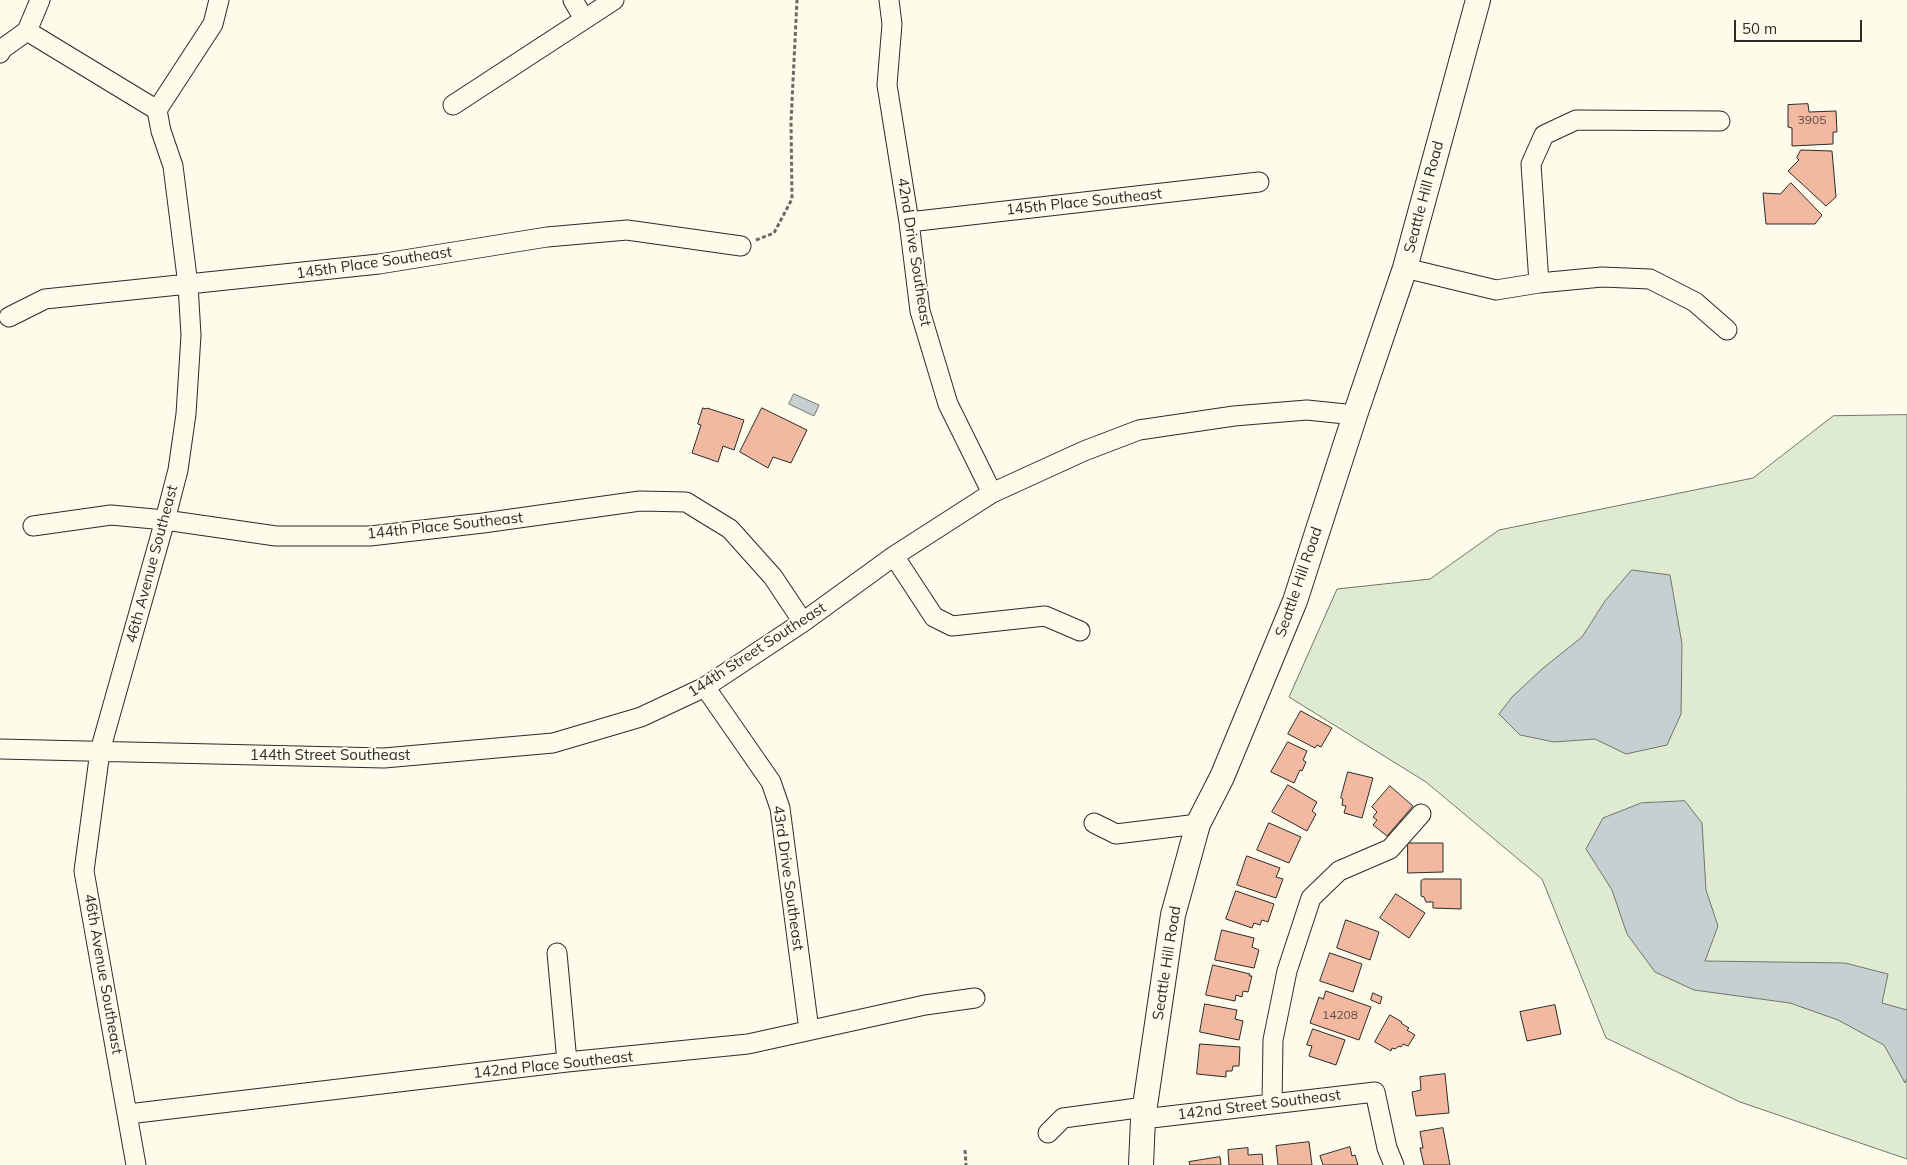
<!DOCTYPE html>
<style>
body{margin:0}
#map{position:relative;width:1907px;height:1165px;overflow:hidden;background:#fdfbea;font-family:Mulish,sans-serif}
canvas{display:block}
.scale{position:absolute;left:1734px;top:20px;width:128px;height:22px;box-sizing:border-box;border:2px solid #2b2b2b;border-top:0;padding-left:6px;font-size:15px;line-height:18px;white-space:nowrap;color:#2b2b2b;-webkit-text-stroke:4px #fdfbea;paint-order:stroke}
</style>
<div id="map">
<canvas width="1907" height="1165"></canvas>
<div class="scale">50 m</div>
</div>
<script>
const context = document.querySelector('canvas').getContext('2d');
context.lineJoin = 'round';
function fillPath(path, color) { context.fillStyle = color; context.fill(path, 'evenodd'); }
function strokePath(path, color, width, dash) { context.strokeStyle = color; context.lineWidth = width; context.lineCap = dash ? 'butt' : 'round'; context.setLineDash(dash || []); context.stroke(path); }
function drawText(font, color, halo, rows, align = 'center') {
  context.font = font + ' Mulish,sans-serif'; context.lineWidth = 4; context.setLineDash([]); context.textBaseline = 'middle'; context.strokeStyle = halo; context.fillStyle = color; for (const [text, x, y, turn = 0] of rows) {
    context.save(); context.translate(x, y); context.rotate((+turn || 0) * Math.PI / 180); context.textAlign = isNaN(turn) ? turn : align; if (halo) context.strokeText(text, 0, 0); context.fillText(text, 0, 0); context.restore();
  }
}
const green = new Path2D(`
 M1907 415V1159L1740 1102 1606 1038 1542 879 1426 782 1289 697 1337 589 1430 579 1499 530 1753 478 1833 416Z`);
const water = new Path2D(`
 M794 394 819 405 814 416 789 404Z
 M1632 570 1670 575 1682 644 1681 714 1667 745 1626 754 1595 739 1554 742 1520 735 1499 714 1512 697 1542 669 1582 637 1605 601Z
 M1685 801 1702 823 1706 890 1718 926 1705 961 1845 963 1888 974 1882 1003 1907 1010V1078L1905 1083 1884 1045 1838 1020 1790 1003 1694 990 1655 972 1627 934 1612 890 1586 849 1603 818 1641 803Z`);
const building = new Path2D(`
 M1808 104 1809 112 1836 111 1837 132H1833V144L1792 146V128L1788 127V105Z
 M1801 150 1832 151 1836 197 1826 206 1788 171 1799 160 1797 158Z
 M1791 183 1822 215 1815 224H1766L1763 193 1780 194Z
 M703 408 706 409 707 408 744 420 734 450 723 446 718 462 692 453 701 425 698 424Z
 M762 408 807 430 791 463 773 457 768 468 740 452Z
 M1301 711 1332 728 1321 747 1317 745 1315 748 1288 734Z
 M1288 742 1307 751 1303 760 1306 762 1302 771 1300 770 1294 783 1271 772Z
 M1348 772 1373 778 1362 818 1344 813 1346 806 1342 805 1343 799 1341 798Z
 M1288 785 1317 802 1312 811 1316 814 1307 831 1272 812Z
 M1390 786 1413 806 1387 836 1373 825 1377 820 1373 817 1377 812 1372 807Z
 M1269 823 1301 837 1289 863 1257 850Z
 M1408 843H1443V872L1408 873Z
 M1247 856 1280 868 1276 877 1283 879 1276 898 1237 885Z
 M1424 879H1461V909L1433 908V902H1426L1424 897 1421 896V881Z
 M1236 891 1274 904 1268 922 1262 920 1260 925 1254 923 1252 928 1226 919Z
 M1396 894 1425 913 1409 938 1380 918Z
 M1346 920 1379 932 1370 960 1337 948Z
 M1222 930 1254 938 1252 947 1259 950 1254 968 1215 960Z
 M1330 953 1362 964 1353 992 1320 981Z
 M1213 965 1250 974 1249 976H1252L1248 992 1243 991 1242 997 1236 995 1235 1001 1206 995Z
 M1326 991 1371 1007 1359 1040 1310 1023 1319 997 1323 999Z
 M1373 993 1382 997 1380 1004 1371 1000Z
 M1205 1004 1237 1010 1235 1019 1243 1021 1239 1040 1200 1032Z
 M1555 1005 1561 1034 1527 1041 1520 1012Z
 M1390 1015 1402 1022 1401 1023 1409 1028 1407 1030 1415 1035 1408 1046 1403 1044 1401 1047 1399 1046 1395 1049 1392 1048 1391 1051 1375 1042Z
 M1313 1029 1345 1040 1336 1065 1309 1056 1312 1046 1307 1045Z
 M1200 1044 1240 1047 1239 1066H1233L1232 1071H1226V1077L1197 1074Z
 M1445 1074 1449 1113 1416 1116 1412 1092 1421 1090 1420 1077Z
 M1443 1128 1450 1165H1424L1420 1148H1423L1420 1132Z
 M1309 1142 1312 1165H1278L1276 1146Z
 M1350 1147 1352 1156 1355 1155 1358 1165H1323L1320 1156Z
 M1248 1148V1155L1262 1154 1263 1165H1229L1228 1150Z
 M1220 1157 1221 1165H1190L1189 1162Z`);
const path = new Path2D(`
 M756 240 774 233 792 199 791 122 797 0
 M965 1150 966 1165`);
const minor = new Path2D(`
 M573 0 584 19
 M889 0 892 24 887 85 909 222 920 311 948 404 992 493
 M27 31 157 110 161 131 173 166 188 285 191 335 186 414 178 470 165 520 100 751 84 871 136 1165
 M27 31 40 0
 M0 53 2 49 27 31
 M453 105 614 0
 M157 110 213 24 219 0
 M909 222 1259 182
 M1405 268 1496 290 1539 283 1602 277 1650 279 1695 302 1727 330
 M1539 283 1531 164 1544 135 1576 120 1720 121
 M9 317 45 299 379 264 547 237 627 230 741 246
 M33 526 111 515 165 520 276 536H370L483 523 640 501 686 502 730 529 773 577 803 622
 M894 556 934 617 952 626 1045 616 1080 631
 M705 687 771 782 780 808 809 1030
 M0 749 384 758 553 743 641 717 705 687 803 622 894 556 992 493 1084 451 1139 430 1234 416 1307 410 1355 415
 M1094 823 1116 834 1198 824
 M557 953 567 1062
 M1272 1104 1273 1040 1287 971 1311 898 1339 871 1390 849 1421 814
 M128 1114 567 1062 748 1044 925 1005 975 998
 M1143 1119 1375 1092 1387 1148 1394 1165
 M1048 1133 1063 1118 1145 1107`);
const major = new Path2D(`
 M1141 1165 1143 1119 1173 915 1198 824 1222 777 1295 601 1355 415 1405 268 1478 0`);
const numberNames = [
 ["3905",1812,120],
 ["14208",1340,1015]
];
const streetNames = [
 ["Seattle Hill Road",1424,197,-75],
 ["145th Place Southeast",1084,202,-6],
 ["42nd Drive Southeast",914,252,81],
 ["145th Place Southeast",374,263,-8],
 ["144th Place Southeast",445,526,-6],
 ["46th Avenue Southeast",152,564,-75],
 ["Seattle Hill Road",1299,582,-71],
 ["144th Street Southeast",757,650,-33],
 ["144th Street Southeast",330,755],
 ["43rd Drive Southeast",788,878,82],
 ["Seattle Hill Road",1167,963,-81],
 ["46th Avenue Southeast",103,974,80],
 ["142nd Place Southeast",553,1065,-6],
 ["142nd Street Southeast",1259,1105,-7]
];
fillPath(green, '#deebd1');
strokePath(green, '#74746e', 1);
fillPath(water, '#c7d0d0');
strokePath(water, '#74746e', 1);
fillPath(building, '#f2b8a0');
strokePath(building, '#2b2b2b', 1);
strokePath(minor, '#2b2b2b', 21);
strokePath(major, '#2b2b2b', 26);
strokePath(path, '#6a6964', 3, [4, 2.5]);
strokePath(minor, '#fdfbea', 19);
strokePath(major, '#fdfbea', 24);
drawText('12px', '#5d4e48', null, numberNames);
drawText('15px', '#2b2b2b', '#fdfbea', streetNames);
</script>
